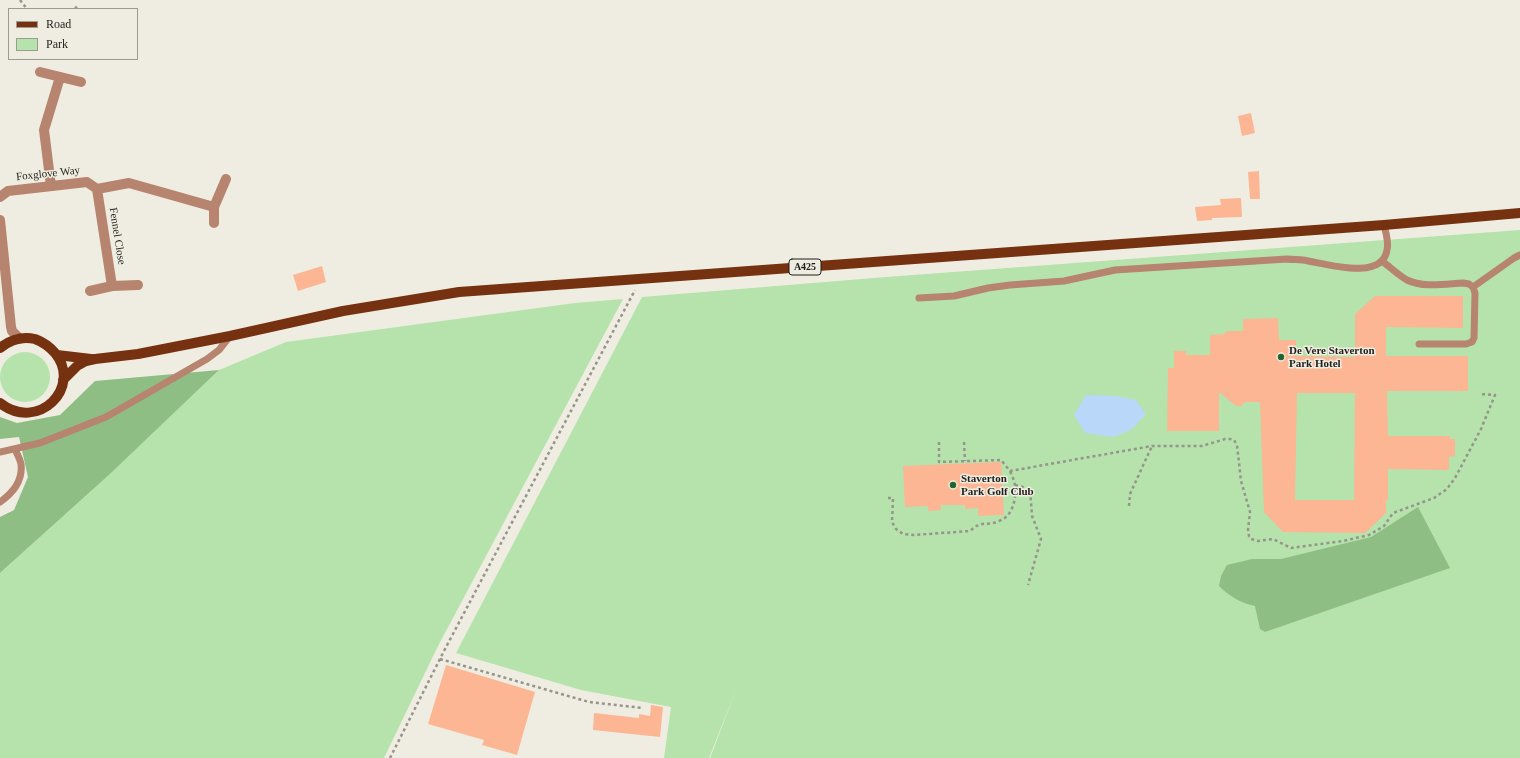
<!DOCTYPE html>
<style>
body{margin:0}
#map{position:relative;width:1520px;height:758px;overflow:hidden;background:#efede1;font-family:"Times New Roman",serif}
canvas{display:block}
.legend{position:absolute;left:8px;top:8px;width:130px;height:52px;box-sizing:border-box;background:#efede1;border:1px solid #9c9a91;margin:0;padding:5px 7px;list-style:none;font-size:12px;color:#1f1e1a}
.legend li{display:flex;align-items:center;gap:8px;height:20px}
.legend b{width:20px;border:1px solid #9c9a91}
</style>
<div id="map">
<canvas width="1520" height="758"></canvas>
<ul class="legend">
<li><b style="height:5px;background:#753110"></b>Road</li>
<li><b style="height:11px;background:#b5e3ab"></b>Park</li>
</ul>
</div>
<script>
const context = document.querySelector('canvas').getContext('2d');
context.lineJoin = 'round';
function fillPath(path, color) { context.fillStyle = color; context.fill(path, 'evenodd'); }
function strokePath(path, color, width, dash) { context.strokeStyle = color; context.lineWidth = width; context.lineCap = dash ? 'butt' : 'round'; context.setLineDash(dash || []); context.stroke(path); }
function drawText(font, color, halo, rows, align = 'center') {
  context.font = font + ' "Times New Roman",serif'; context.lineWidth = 3; context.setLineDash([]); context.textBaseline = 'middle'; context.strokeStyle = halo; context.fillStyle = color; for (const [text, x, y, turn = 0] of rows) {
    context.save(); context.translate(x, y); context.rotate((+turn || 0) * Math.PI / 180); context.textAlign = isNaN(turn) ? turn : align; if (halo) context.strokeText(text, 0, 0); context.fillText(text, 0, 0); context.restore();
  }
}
const green = new Path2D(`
 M1520 230V758H710L738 685 709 758H664L671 707 581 690 456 653 642 297 886 277Z
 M623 299 437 648 384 758H0V573L110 474 219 370 286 342 575 303Z
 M0 377a25 25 0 1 1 50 0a25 25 0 1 1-50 0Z`);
const forest = new Path2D(`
 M219 370 110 474 0 573V517L14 510 28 477 19 437 0 439V417L17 423 60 415 95 381Z
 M1418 507 1450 568 1265 632 1260 629 1255 606C1241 603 1230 597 1219 586L1221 576 1227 565 1252 559H1281L1371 537Z`);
const water = new Path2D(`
 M1086 395 1116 396 1136 400 1146 414 1132 429 1114 437 1085 433 1074 415Z`);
const building = new Path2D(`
 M1251 113 1255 133 1242 136 1238 116Z
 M1259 171 1260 199H1250L1248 172Z
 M1241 198 1242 217 1212 218V220L1197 221 1195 207 1221 205 1220 199Z
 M322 266 326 282 298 291 293 275Z
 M1375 296H1463V328L1386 327V356H1468V391H1387L1388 436H1450V439H1455V456L1449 457V470L1388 469V500H1386V513L1365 533 1283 532 1264 512 1260 402H1245L1241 406H1236L1219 392V431H1167L1168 368H1174V351H1186V355H1210V335L1225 334 1226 331H1243V319L1278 318 1279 340H1296V356L1355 357V314ZM1297 393H1355L1354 500H1295Z
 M1001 462 1004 515 978 516V508L965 509V505H941V510L928 511V506L905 507 903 466Z
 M446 665 535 692 517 755 482 745 484 740 428 724Z
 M651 705 663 707 660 737 593 730 594 713 639 718V714L650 716Z`);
const path = new Path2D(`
 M20 0 27 9
 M75 9 78 5
 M939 442V462L1001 460 1010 471 1152 446H1202L1225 439H1230L1234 440 1237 445 1241 481 1250 512 1248 530 1249 536 1251 539 1258 541 1273 539 1291 548 1343 541 1369 535 1384 526 1393 513 1434 498 1447 489 1455 478 1481 429 1495 395 1480 394
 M964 442 965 461
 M1015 485 1030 489 1032 516 1041 539 1028 585
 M888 498H893L892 522 896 529 903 534 914 535 970 531C983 519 986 527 999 521 1013 516 1016 500 1015 486 1015 482 1012 476 1010 471
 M1129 506 1130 494 1152 446
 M440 659 589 702 643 708
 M390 758 445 649 635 290`);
const lane = new Path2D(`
 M1382 261C1390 267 1398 275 1407 280 1423 288 1445 284 1463 283L1469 284 1473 287 1475 293 1474 338 1472 342 1466 344H1419
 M1473 287 1514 258 1520 255
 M919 298 954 296 988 288 1010 285 1064 281 1115 270 1287 259C1293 260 1298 259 1303 260 1324 263 1382 282 1387 250 1389 242 1386 233 1384 225
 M0 452 40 443 106 417 207 359 219 350 230 336
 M0 502C13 493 23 481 21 464 20 459 17 454 15 449`);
const street = new Path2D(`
 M40 72 81 82
 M51 186 44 130 60 77
 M97 189 112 286
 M0 197 8 191 87 182 97 189 129 183 214 207
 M0 220 11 327 12 331 20 339
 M214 223V207L226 179
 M90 291 112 286 138 285`);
const primary = new Path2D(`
 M0 348C10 340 22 336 35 339 43 342 49 346 55 353 83 387 38 433 0 403
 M57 355 91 359
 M63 380 77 366 86 361 95 359 138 354 230 336 343 311 459 292 1384 225 1520 213`);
const markers = [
 [1281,357,4,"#226530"],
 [953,485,4,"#226530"]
];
const shields = [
 [805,267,32]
];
const shieldNames = [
 ["A425",805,267]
];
const streetNames = [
 ["Foxglove Way",48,174,-6],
 ["Fennel Close",117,236,81]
];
const poiNames = [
 ["De Vere Staverton",1289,351],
 ["Park Hotel",1289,364],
 ["Staverton",961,479],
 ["Park Golf Club",961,492]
];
fillPath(green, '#b5e3ab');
fillPath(forest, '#8fbe85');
fillPath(water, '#b9d7f8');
fillPath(building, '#fcb693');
strokePath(path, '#96948c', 2.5, [3, 3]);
strokePath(lane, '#b6846f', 7);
strokePath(street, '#b6846f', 10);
strokePath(primary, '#753110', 10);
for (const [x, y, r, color] of markers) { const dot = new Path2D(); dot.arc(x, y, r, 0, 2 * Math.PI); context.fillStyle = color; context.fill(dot); strokePath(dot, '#efede1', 1.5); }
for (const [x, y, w] of shields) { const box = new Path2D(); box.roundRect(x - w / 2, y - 8, w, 16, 3); context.fillStyle = '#efede1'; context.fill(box); strokePath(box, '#1f1e1a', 1); }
drawText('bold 10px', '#1f1e1a', null, shieldNames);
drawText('11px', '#1f1e1a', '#efede1', streetNames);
drawText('bold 11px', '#1f1e1a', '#efede1', poiNames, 'left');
</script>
